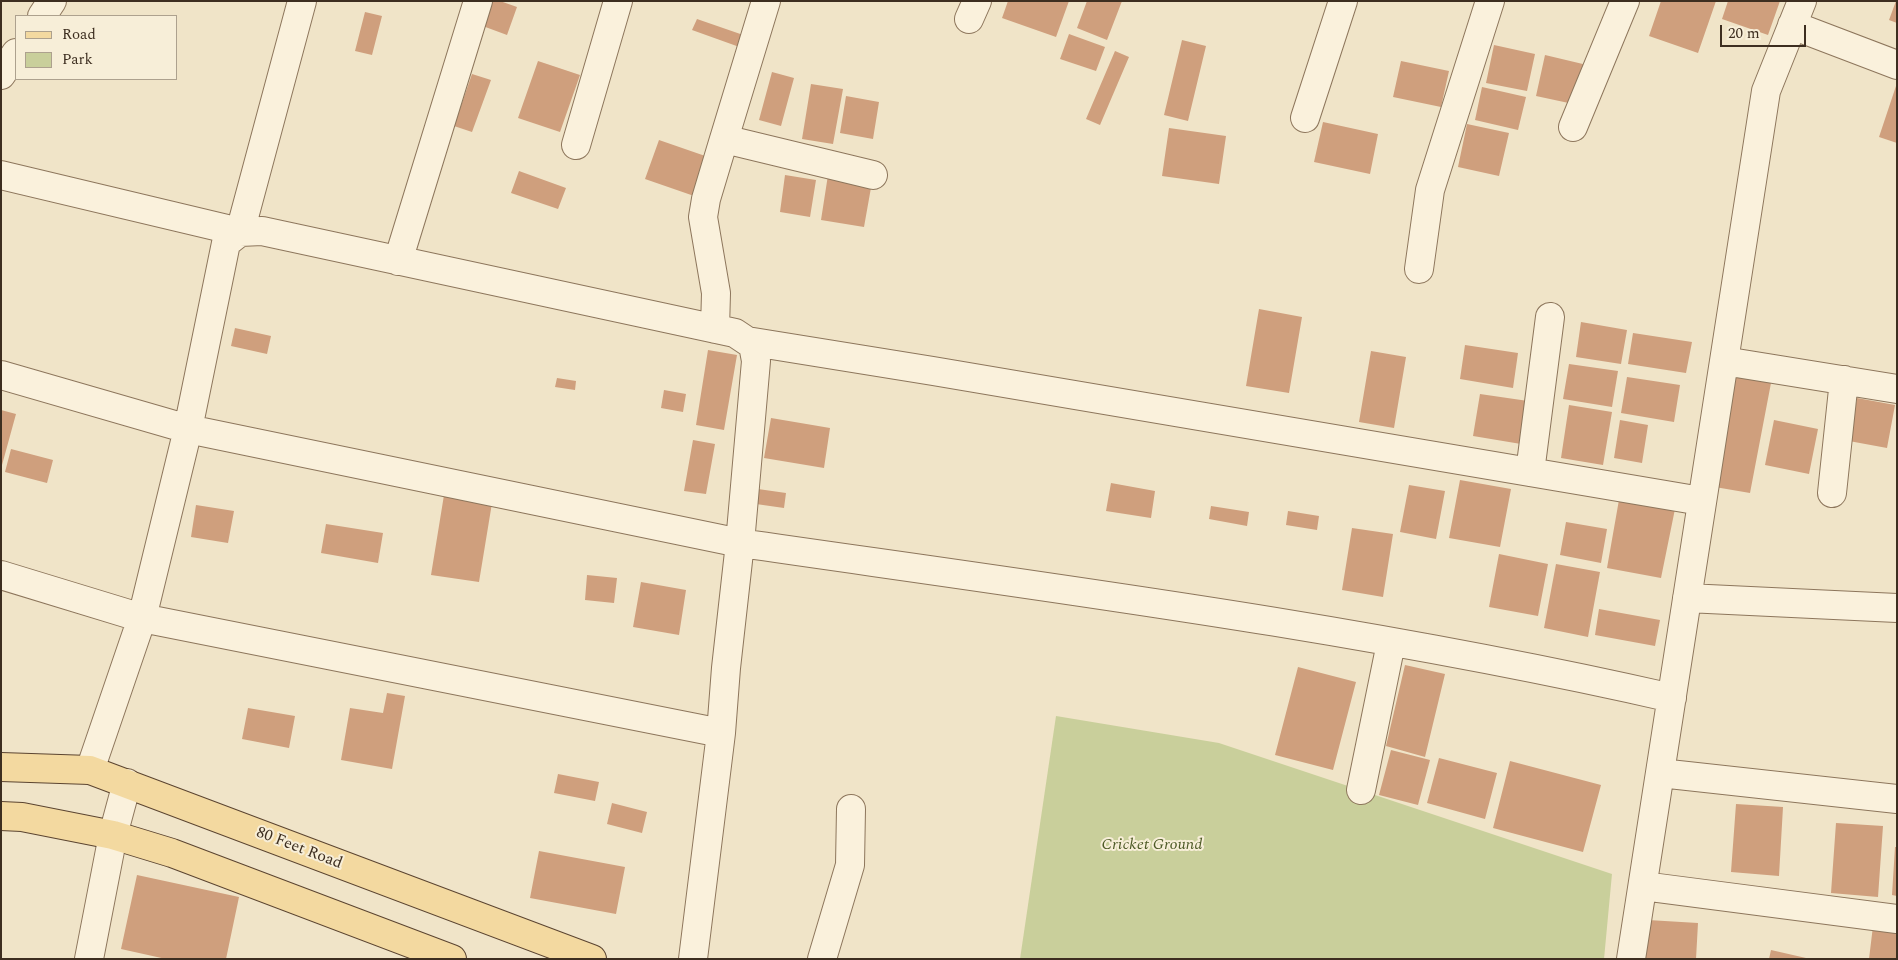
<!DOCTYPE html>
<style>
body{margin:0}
#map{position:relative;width:1898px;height:960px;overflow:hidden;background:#f0e4c8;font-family:Spectral,serif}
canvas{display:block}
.frame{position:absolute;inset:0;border:2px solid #3d2e20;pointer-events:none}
.legend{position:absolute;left:15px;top:15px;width:162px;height:65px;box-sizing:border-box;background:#f7eed8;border:1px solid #ada18e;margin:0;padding:6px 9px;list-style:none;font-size:15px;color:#3d2e20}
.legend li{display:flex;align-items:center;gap:10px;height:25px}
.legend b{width:25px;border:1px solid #ada18e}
.scale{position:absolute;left:1720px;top:25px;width:86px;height:22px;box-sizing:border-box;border:2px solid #3d2e20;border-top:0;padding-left:6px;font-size:15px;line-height:18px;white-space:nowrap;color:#3d2e20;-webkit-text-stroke:4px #f7eed8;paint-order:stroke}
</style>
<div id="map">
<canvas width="1898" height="960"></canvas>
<div class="frame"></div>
<ul class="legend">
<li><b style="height:6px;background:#f3d9a0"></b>Road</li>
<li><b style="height:14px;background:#c9cf9b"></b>Park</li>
</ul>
<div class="scale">20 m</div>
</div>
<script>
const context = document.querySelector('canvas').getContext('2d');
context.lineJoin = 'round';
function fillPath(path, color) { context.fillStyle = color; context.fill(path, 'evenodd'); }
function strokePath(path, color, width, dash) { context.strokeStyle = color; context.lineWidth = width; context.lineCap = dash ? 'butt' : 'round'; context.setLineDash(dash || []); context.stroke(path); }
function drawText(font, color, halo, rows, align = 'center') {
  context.font = font + ' Spectral,serif'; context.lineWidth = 4; context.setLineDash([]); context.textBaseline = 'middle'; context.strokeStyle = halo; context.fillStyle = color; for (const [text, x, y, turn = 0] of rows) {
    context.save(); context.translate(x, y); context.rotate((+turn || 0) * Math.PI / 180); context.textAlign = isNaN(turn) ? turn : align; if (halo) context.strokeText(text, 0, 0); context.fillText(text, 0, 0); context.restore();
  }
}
const green = new Path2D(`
 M1056 716 1219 743 1612 874 1604 959H1020Z`);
const building = new Path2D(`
 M489 1H500L517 7 507 35 480 25Z
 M1008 1H1069L1056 37 1002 18Z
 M1087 1H1122L1107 40 1077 28Z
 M1661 1H1716L1698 53 1649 36Z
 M1728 1H1780L1768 35 1722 19Z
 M1896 1H1897V23L1889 20Z
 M365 12 382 16 372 55 355 51Z
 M697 19 749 37 745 49 692 30Z
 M1069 34 1105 47 1096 71 1060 59Z
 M1182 40 1206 46 1188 121 1164 115Z
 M1494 45 1535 54 1527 91 1486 83Z
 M1115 51 1129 57 1100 125 1086 119Z
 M1545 55 1587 65 1578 105 1536 96Z
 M538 61 580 75 560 132 518 118Z
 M1401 61 1449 71 1441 107 1393 97Z
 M772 72 794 78 781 126 759 120Z
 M472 74 491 80 472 132 454 126Z
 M1897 83V143L1879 137Z
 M811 84 843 89 833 144 802 139Z
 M1482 87 1526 97 1518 130 1475 120Z
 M846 96 879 102 873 139 840 133Z
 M1323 122 1378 134 1370 174 1314 162Z
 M1467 124 1509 133 1499 176 1458 167Z
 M1169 128 1226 136 1219 184 1162 176Z
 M659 140 711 158 697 197 645 179Z
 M519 171 566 188 558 209 511 193Z
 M785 175 816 180 810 217 780 212Z
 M828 175 872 182 864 227 821 220Z
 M1259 309 1302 317 1289 393 1246 386Z
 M1581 322 1627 330 1621 364 1576 357Z
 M235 328 271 336 267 354 231 346Z
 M1633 333 1692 342 1686 373 1628 364Z
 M1465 345 1518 353 1513 388 1460 379Z
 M708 350 737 355 724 430 696 425Z
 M1371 351 1406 357 1394 428 1359 422Z
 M1569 364 1618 371 1612 407 1563 399Z
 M1729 376 1771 383 1750 493 1709 486Z
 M1627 377 1680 385 1674 422 1621 413Z
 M557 378 576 381 575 390 555 387Z
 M664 390 686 394 683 412 661 408Z
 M1480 394 1528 401 1521 444 1473 436Z
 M1857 398 1895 405 1887 448 1849 441Z
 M1569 405 1612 412 1603 465 1561 458Z
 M1 410 16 414 2 465H1Z
 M771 418 830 428 824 468 764 458Z
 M1620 420 1648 425 1642 463 1614 458Z
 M1774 420 1818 429 1809 474 1765 465Z
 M693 440 715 444 706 494 684 491Z
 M11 449 53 460 47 483 5 472Z
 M1460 480 1511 489 1500 547 1449 538Z
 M1111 483 1155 491 1151 518 1106 511Z
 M1409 485 1445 491 1436 539 1400 532Z
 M758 489 786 493 784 508 756 504Z
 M1620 494 1676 504 1661 578 1607 568Z
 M444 495 492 503 479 582 431 575Z
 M196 505 234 511 228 543 191 537Z
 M1211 506 1249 512 1247 526 1209 519Z
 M1288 511 1319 516 1317 530 1286 525Z
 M1566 522 1607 529 1601 563 1560 555Z
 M326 524 383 533 378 563 321 553Z
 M1352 528 1393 534 1383 597 1342 590Z
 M1499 554 1548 564 1538 616 1489 607Z
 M1556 564 1600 572 1588 637 1544 628Z
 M587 575 617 578 614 603 585 600Z
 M641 582 686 590 679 635 633 627Z
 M1599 609 1660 620 1655 646 1595 635Z
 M1405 665 1445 674 1425 757 1386 746Z
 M1298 667 1356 682 1333 770 1275 755Z
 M387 693 405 696 392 769 341 760 350 708 383 713Z
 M248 708 295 716 289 748 242 739Z
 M1391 750 1430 760 1418 805 1379 795Z
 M1439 758 1497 773 1485 819 1427 803Z
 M1510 761 1601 785 1583 852 1493 828Z
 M558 774 599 782 595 801 554 793Z
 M612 803 647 812 642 833 607 824Z
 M1736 804 1783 807 1779 876 1731 872Z
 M1836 823 1883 826 1878 897 1831 893Z
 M1895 847H1897V896L1892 895Z
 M539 851 625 867 616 914 530 898Z
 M137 875 239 897 226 959H166L121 949Z
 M1648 920 1698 923 1696 959H1645Z
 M1873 926 1897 929V959H1869Z
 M1771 950 1806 958V959H1769Z`);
const minor = new Path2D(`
 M766 1 724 139 873 175
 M42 16 52 1
 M969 19 977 1
 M1792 25 1897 65
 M1 75 16 53
 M1305 118 1343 1
 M1573 127 1625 1
 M576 145 618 1
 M1 175 240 232 302 1
 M398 261 478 1
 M1419 269 1430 190 1490 1
 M715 329 716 293 703 217 706 199 724 139
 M747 341 933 371 1701 501
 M1724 361 1897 389
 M1 375 188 429 740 543 756 361 753 345 735 333 262 231 240 232 226 243 188 429 142 618 90 770
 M1530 472 1550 317
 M1832 493 1844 380
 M1 575 142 618 721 733 693 959
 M1687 598 1897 608
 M721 733 726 668 740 543C1052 588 1365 628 1672 698
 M1660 773 1897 799
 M1361 790 1391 643
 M1643 886 1897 919
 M89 959 113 835 127 783
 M822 959 850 865 851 809
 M1631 959 1766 91 1802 1`);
const major = new Path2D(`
 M1 767 90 770 592 959
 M1 816 22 817 113 835 172 853 452 959`);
const parkNames = [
 ["Cricket Ground",1152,846]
];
const streetNames = [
 ["80 Feet Road",299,849,21]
];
fillPath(green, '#c9cf9b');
fillPath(building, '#cf9f7d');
strokePath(minor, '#8d765c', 30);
strokePath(major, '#5b4430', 30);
strokePath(minor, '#faf1dc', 28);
strokePath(major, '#f3d9a0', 28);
drawText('italic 16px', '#4d5a26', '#f7eed8', parkNames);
drawText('16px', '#3d2e20', '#f7eed8', streetNames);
</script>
